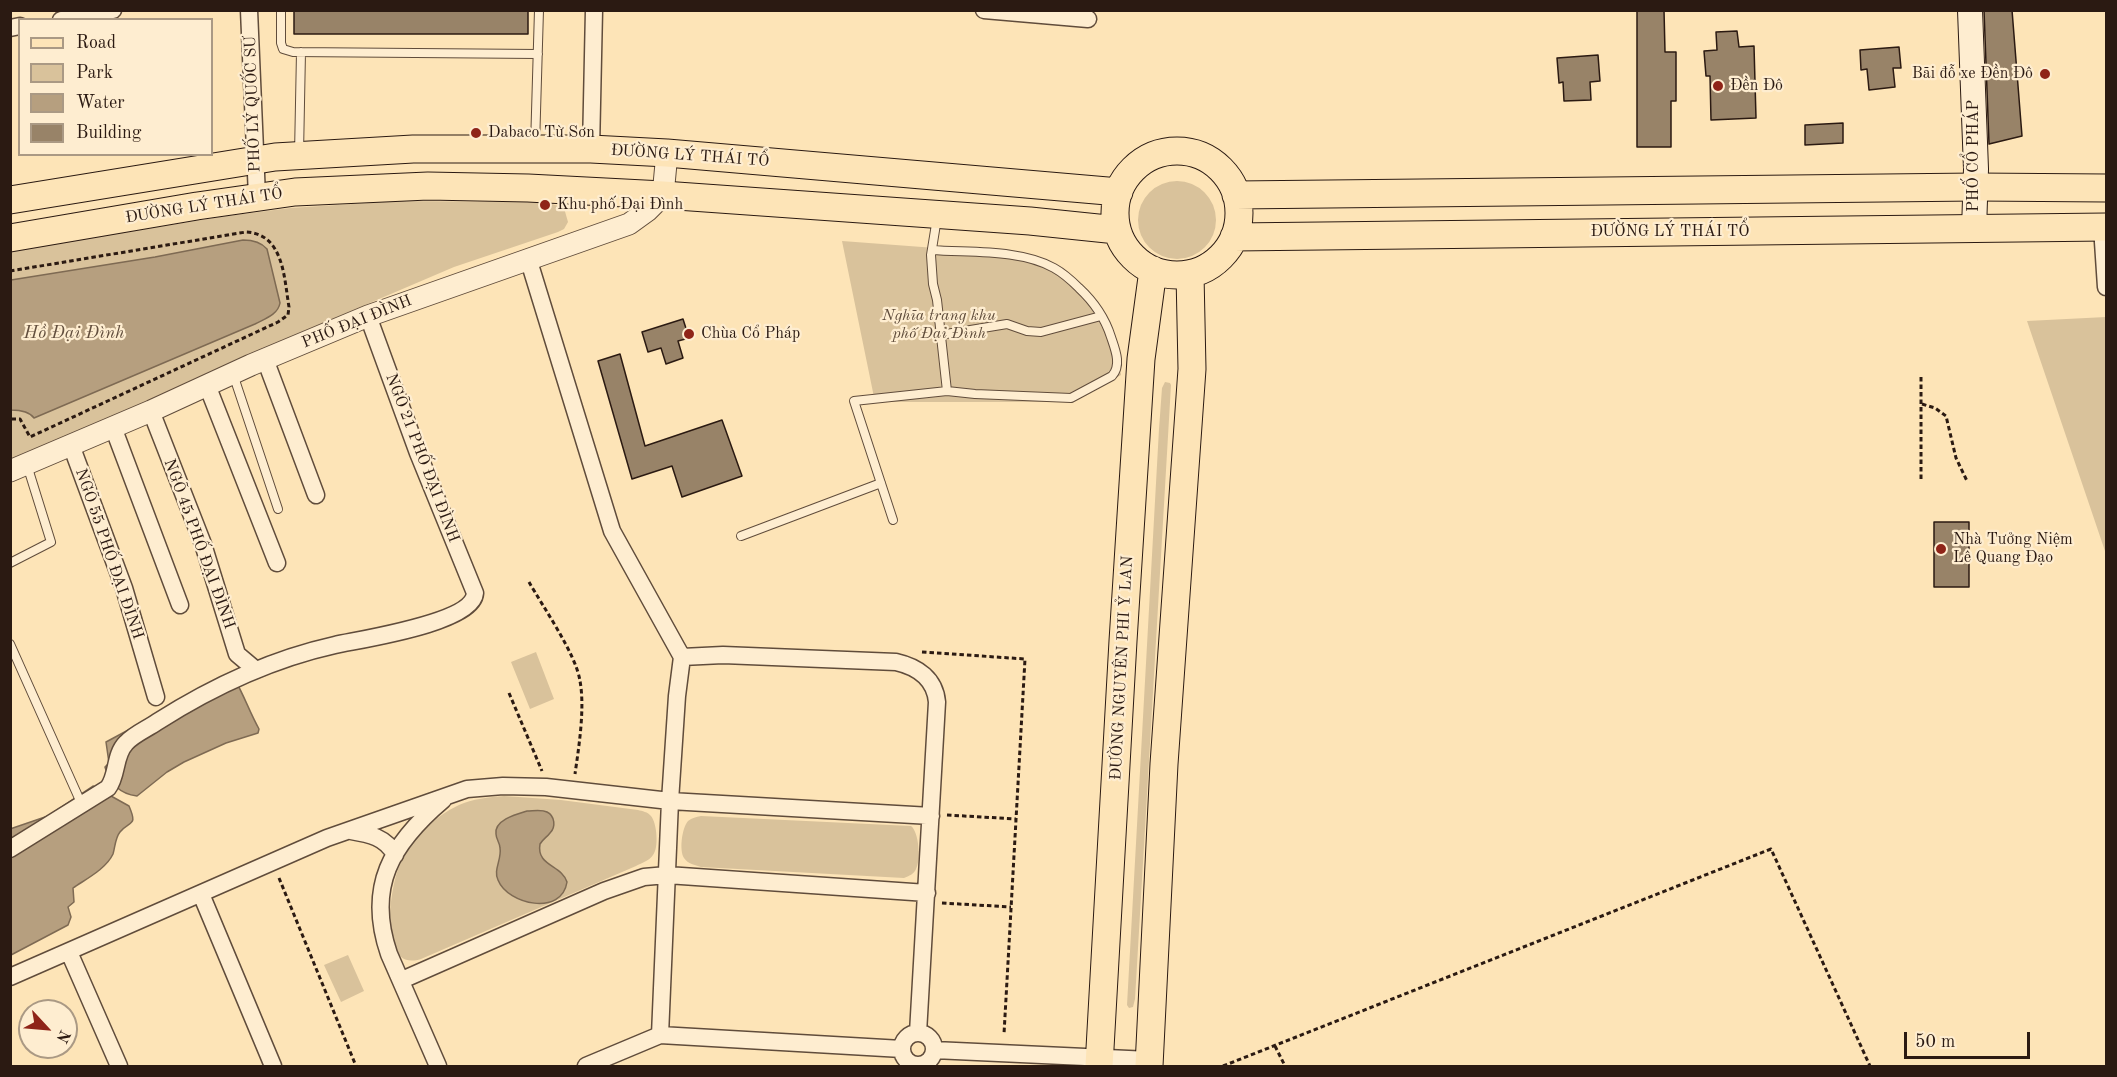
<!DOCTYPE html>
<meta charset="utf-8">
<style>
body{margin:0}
#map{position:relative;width:2117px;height:1077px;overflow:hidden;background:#fde4b7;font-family:"Old Standard TT",serif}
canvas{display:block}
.frame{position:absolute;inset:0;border:12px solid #2b1a12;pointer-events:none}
.legend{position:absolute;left:18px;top:18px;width:195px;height:138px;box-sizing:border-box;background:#feedd0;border:2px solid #aa9984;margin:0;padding:8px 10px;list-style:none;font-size:18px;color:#2b1a12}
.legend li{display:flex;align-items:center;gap:12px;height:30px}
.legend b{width:30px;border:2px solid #aa9984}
.north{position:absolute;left:18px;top:999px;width:60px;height:60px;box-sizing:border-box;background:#feedd0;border:2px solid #aa9984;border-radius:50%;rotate:116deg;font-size:16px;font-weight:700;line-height:24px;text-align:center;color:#2b1a12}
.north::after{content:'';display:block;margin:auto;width:21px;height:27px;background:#8f2418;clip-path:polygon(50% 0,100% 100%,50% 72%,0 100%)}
.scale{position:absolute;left:1904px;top:1032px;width:126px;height:27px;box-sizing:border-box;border:3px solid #2b1a12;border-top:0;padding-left:8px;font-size:18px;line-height:21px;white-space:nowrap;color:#2b1a12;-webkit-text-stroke:4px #feedd0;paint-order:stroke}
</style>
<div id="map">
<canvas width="2117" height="1077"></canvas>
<div class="frame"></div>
<ul class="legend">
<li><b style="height:8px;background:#fde4b7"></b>Road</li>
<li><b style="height:16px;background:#d9c29b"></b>Park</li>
<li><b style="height:16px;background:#b69f7f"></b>Water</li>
<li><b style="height:16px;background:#988368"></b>Building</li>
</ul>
<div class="north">N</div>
<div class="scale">50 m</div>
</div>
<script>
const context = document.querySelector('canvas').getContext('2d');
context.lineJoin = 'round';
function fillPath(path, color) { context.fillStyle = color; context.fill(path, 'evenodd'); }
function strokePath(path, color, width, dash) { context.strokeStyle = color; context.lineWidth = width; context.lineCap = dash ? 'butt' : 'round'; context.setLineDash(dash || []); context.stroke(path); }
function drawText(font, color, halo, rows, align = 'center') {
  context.font = font + ' "Old Standard TT",serif'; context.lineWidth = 4.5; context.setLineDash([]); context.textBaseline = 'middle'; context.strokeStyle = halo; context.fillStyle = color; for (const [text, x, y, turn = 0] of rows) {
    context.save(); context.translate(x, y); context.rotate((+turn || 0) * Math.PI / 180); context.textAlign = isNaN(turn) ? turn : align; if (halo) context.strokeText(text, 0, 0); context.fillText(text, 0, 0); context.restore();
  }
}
const green = new Path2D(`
 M1138 220a39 39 0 1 1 78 0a39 39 0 1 1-78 0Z
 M399 201 546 202 564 208 568 222 564 229 558 232 454 267 241 358 46 449 11 461V251L219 217 290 208Z
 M842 241 1029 255C1085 273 1118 315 1121 375L1073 402H875Z
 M2106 317V554L2027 321Z
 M1165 382 1170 383 1171 385 1135 999 1133 1007 1129 1008 1127 1005 1159 429 1162 388Z
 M536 652 554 699 530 709 511 662Z
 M504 796 561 800 638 810C642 811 648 812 651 816 657 823 659 848 653 855 650 860 642 863 636 866L421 959C377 973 390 888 399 867 410 841 433 817 459 805 472 799 489 797 504 796Z
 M701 816 911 826C919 832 921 860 916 869 914 874 909 876 904 878L701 867C695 865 688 864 684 858 679 850 682 828 688 821 692 818 696 817 701 816Z
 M348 955 364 991 341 1002 324 965Z`);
const water = new Path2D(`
 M243 240C252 240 261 242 267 249L280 303C278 315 264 319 255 324L34 418C29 411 18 410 11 410V280L155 257Z
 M234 678C244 695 249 711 259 729L258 733 226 743 184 762 167 772 137 796C120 794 109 783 105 767L109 763 106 742 199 692Z
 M93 786 129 806C138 827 130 820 120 832 115 838 115 848 113 854 106 869 86 879 73 888L74 902 68 907 71 917 68 925 11 955 10 829 48 816Z
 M527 811C533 811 541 809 547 812 555 816 556 827 550 833 547 837 543 839 540 844 536 866 562 865 567 882 562 916 508 905 498 880 493 870 502 859 500 848 500 843 496 839 496 834 494 820 517 814 527 811Z`);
const building = new Path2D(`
 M294 10H528V34H294Z
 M1637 10H1664L1665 52H1676V101H1671V147H1637Z
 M1984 10H2012L2022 136 1989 144Z
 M1737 31 1739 47 1754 46 1756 118 1711 120 1710 76H1706L1704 51 1717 50 1716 32Z
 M1899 47 1901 68H1893L1895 87 1869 90 1867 69 1861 70 1860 50Z
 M1598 55 1600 81 1590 82 1591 100 1564 101 1563 82 1559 83 1557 58Z
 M1843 123V143L1805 145V125Z
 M683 319 689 338 678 341 683 358 666 364 661 348 648 352 642 332Z
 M620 354 645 446 722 420 742 476 682 497 672 466 632 479 598 361Z
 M1934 522H1969V587H1934Z`);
const path = new Path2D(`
 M10 271 246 232C284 234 284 278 289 307L288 315 278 322 30 437 20 419H10
 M1921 377V481
 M1922 404 1935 408 1946 416 1956 458 1967 481
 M529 582C543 607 576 654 580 681 585 708 579 746 575 774
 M922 652 1025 659 1004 1034
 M509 693 542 771
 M947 815 1016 819
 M279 878 356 1066
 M942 903 1011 907
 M1275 1046 1285 1066
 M1223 1066 1771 849 1870 1066`);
const service = new Path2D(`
 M281 10V43L283 49 293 52 538 54
 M535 146 539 10
 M299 154 301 52
 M932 250C970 253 1020 249 1054 268 1063 273 1071 280 1079 288 1093 301 1105 318 1111 337 1115 349 1122 365 1112 376L1071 398 975 394 947 391
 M940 335 1007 324 1027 331 1041 332 1101 316
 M233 374 278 509
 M893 520 854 401 947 391 937 300 933 284 931 255 937 218
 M741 536 881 483
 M10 563 51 542 27 465
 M10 644 82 805`);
const minor = new Path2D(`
 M249 10 257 197
 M984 10 1088 19
 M61 20 113 10
 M10 28 20 26
 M591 149 594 10
 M2102 227 2106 287
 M528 258 612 531 682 657 677 696 670 801 660 1035
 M265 359 316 495
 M207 385 277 563
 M151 411 203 544 237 654 256 670
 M113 427 180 605
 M71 445 124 588 156 697
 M682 657 723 655 896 662C918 667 935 679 937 702L918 1033
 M351 831C369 834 386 837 395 855
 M10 849 108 788C118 775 114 755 126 743 134 734 147 729 157 722 212 687 272 659 335 645 362 639 473 623 475 593L418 453 368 316
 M201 894 273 1066
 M69 952 119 1066
 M10 977 327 838 467 789 503 786 546 787 670 801 931 816
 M402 980 604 891 644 877 667 875 927 893
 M902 1049a16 16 0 1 1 32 0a16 16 0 1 1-32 0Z
 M934 1050 1150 1060
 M438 1066 389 954C366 887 391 844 443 800
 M586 1066 660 1035 902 1049`);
const tertiary = new Path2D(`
 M10 471 151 411 251 365 368 316 629 224 647 211 663 195 667 153`);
const secondary = new Path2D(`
 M1970 10 1976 169 1974 230`);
const primary = new Path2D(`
 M1115 213a62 62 0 1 1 124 0a62 62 0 1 1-124 0Z
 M1236 195 1976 187 2106 188
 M10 200 275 157 413 149H591L667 153 1119 192
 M1234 237 2106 227
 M10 238 197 206 295 192 428 186 528 188 663 195 1030 221 1117 230
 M1099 1066 1123 641 1141 359 1153 270
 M1149 1066 1164 764 1192 369 1190 274`);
const markers = [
 [2045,74,6,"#8f2418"],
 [1718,86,6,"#8f2418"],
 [476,133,6,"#8f2418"],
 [545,205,6,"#8f2418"],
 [689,334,6,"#8f2418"],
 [1941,549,6,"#8f2418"]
];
const poiNames = [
 ["Bãi đỗ xe Đền Đô",2033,74,"right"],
 ["Đền Đô",1730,86],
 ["Dabaco Từ Sơn",488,133],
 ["Khu phố Đại Đình",557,205],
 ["Chùa Cổ Pháp",701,334],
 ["Nhà Tưởng Niệm",1953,540],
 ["Lê Quang Đạo",1953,558]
];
const streetNames = [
 ["PHỐ LÝ QUỐC SƯ",253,104,-92],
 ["ĐƯỜNG LÝ THÁI TỔ",690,156,4],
 ["PHỐ CỔ PHÁP",1974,156,-90],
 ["ĐƯỜNG LÝ THÁI TỔ",204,206,-9],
 ["ĐƯỜNG LÝ THÁI TỔ",1670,232],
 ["PHỐ ĐẠI ĐÌNH",357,322,-22],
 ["NGÕ 21 PHỐ ĐẠI ĐÌNH",422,458,69],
 ["NGÕ 45 PHỐ ĐẠI ĐÌNH",199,544,70],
 ["NGÕ 55 PHỐ ĐẠI ĐÌNH",109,554,71],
 ["ĐƯỜNG NGUYÊN PHI Ỷ LAN",1122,668,-87]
];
const parkNames = [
 ["Nghĩa trang khu",939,316],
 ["phố Đại Đình",939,334]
];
const waterNames = [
 ["Hồ Đại Đình",74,333]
];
fillPath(green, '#d9c29b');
fillPath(water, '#b69f7f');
strokePath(water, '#7e6a53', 1.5);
fillPath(building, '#988368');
strokePath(building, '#2b1a12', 1.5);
strokePath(service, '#604c3b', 10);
strokePath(minor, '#604c3b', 19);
strokePath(tertiary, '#604c3b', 23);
strokePath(secondary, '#2b1a12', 26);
strokePath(primary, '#2b1a12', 29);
strokePath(path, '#2b1a12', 3, [4.5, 3]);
strokePath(service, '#feedd0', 8);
strokePath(minor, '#feedd0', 16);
strokePath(tertiary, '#feedd0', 21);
strokePath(secondary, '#feedd0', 24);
strokePath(primary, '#fde4b7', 27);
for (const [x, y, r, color] of markers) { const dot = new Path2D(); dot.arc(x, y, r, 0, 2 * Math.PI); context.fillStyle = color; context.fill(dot); strokePath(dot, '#feedd0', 2); }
drawText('16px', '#2b1a12', '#feedd0', poiNames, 'left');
drawText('16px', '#2b1a12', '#feedd0', streetNames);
drawText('italic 16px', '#5f4c3b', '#feedd0', parkNames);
drawText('italic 18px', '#634f3e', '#feedd0', waterNames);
</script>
